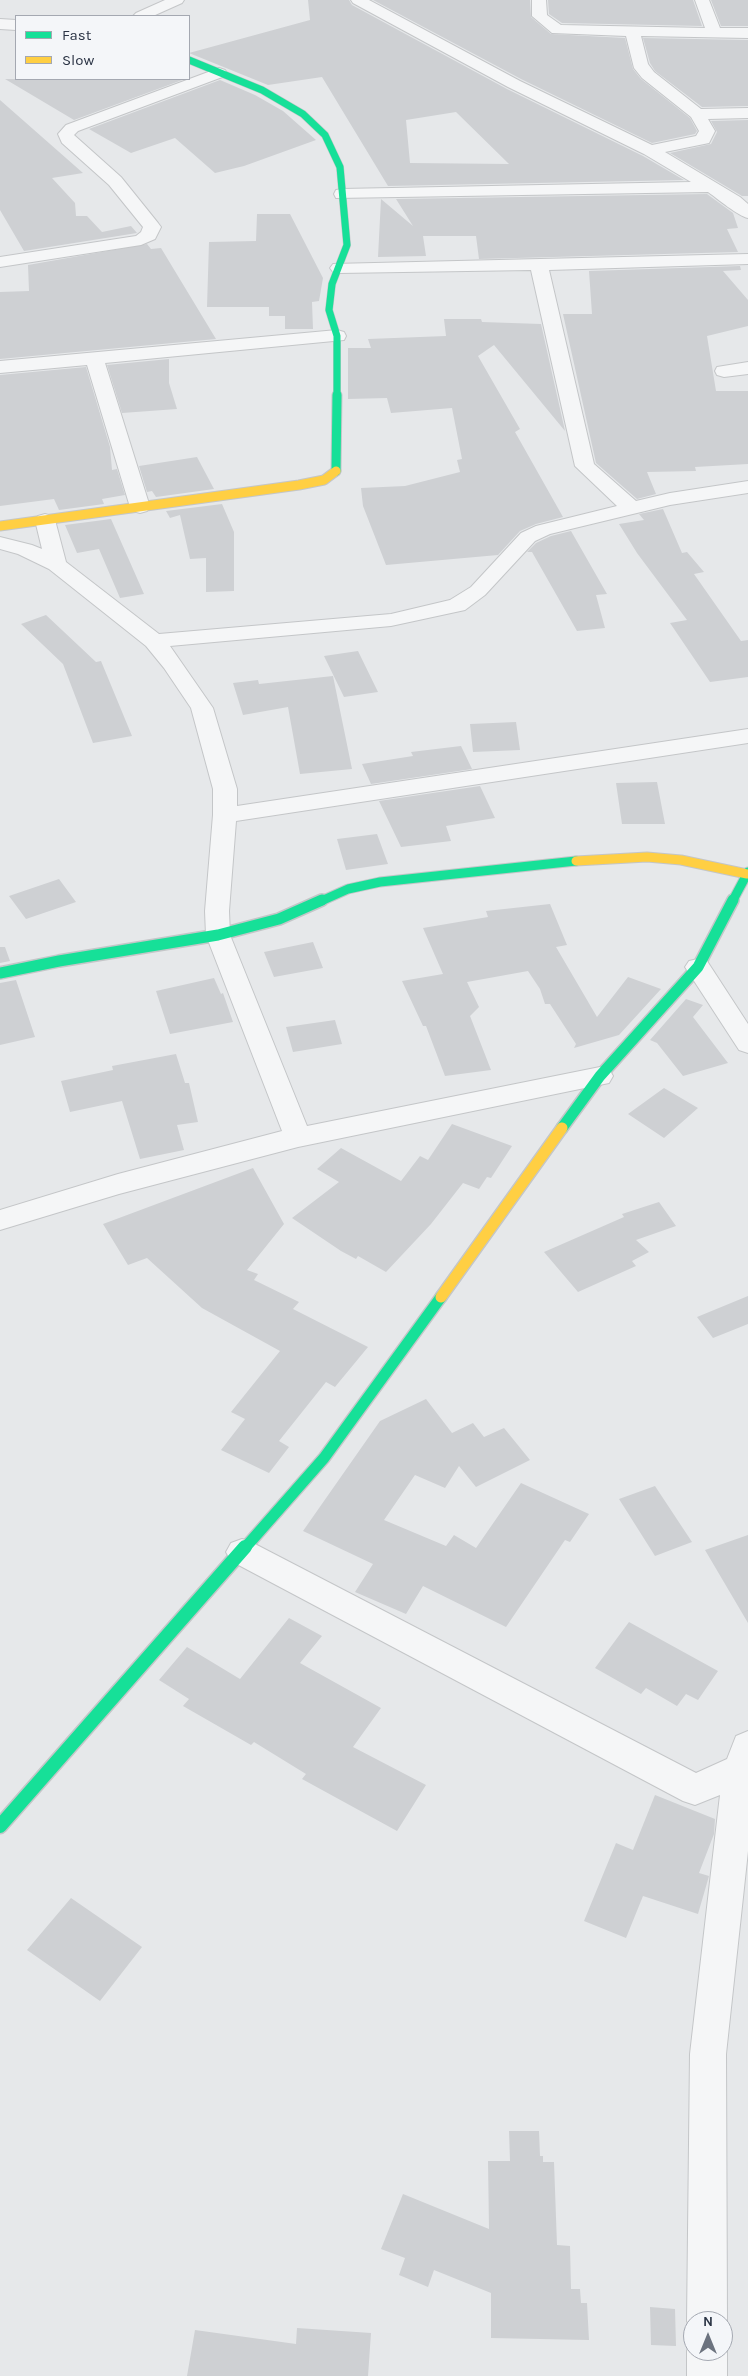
<!DOCTYPE html>
<style>
body{margin:0}
#map{position:relative;width:748px;height:2376px;overflow:hidden;background:#e6e8ea;font-family:Karla,sans-serif}
canvas{display:block}
.legend{position:absolute;left:15px;top:15px;width:175px;height:65px;box-sizing:border-box;background:#f4f6f9;border:1px solid #a4a8b1;margin:0;padding:6px 9px;list-style:none;font-size:15px;color:#2b3445}
.legend li{display:flex;align-items:center;gap:10px;height:25px}
.legend b{width:25px;border:1px solid #a4a8b1}
.north{position:absolute;left:683px;top:2311px;width:50px;height:50px;box-sizing:border-box;background:#f4f6f9;border:1px solid #a4a8b1;border-radius:50%;rotate:0deg;font-size:14px;font-weight:700;line-height:20px;text-align:center;color:#2b3445}
.north::after{content:'';display:block;margin:auto;width:18px;height:22px;background:#6c737f;clip-path:polygon(50% 0,100% 100%,50% 72%,0 100%)}
</style>
<div id="map">
<canvas width="748" height="2376"></canvas>
<ul class="legend">
<li><b style="height:6px;background:#16e098"></b>Fast</li>
<li><b style="height:6px;background:#ffcf43"></b>Slow</li>
</ul>
<div class="north">N</div>
</div>
<script>
const context = document.querySelector('canvas').getContext('2d');
context.lineJoin = 'round';
function fillPath(path, color) { context.fillStyle = color; context.fill(path, 'evenodd'); }
function strokePath(path, color, width, dash) { context.strokeStyle = color; context.lineWidth = width; context.lineCap = dash ? 'butt' : 'round'; context.setLineDash(dash || []); context.stroke(path); }
const building = new Path2D(`
 M308 0H349L352 5 507 89 643 156 684 180 388 186 322 77 268 85 189 53 310 20ZM456 112 509 164 410 163 406 120Z
 M373 0H530L531 17 551 34 625 38 633 69 641 79 690 118 697 131 695 134 652 143 521 79Z
 M548 0H693L702 26 562 23 549 14Z
 M711 0H748V26H721Z
 M643 38 748 40V106L702 107 655 71 650 63Z
 M5 79H185L74 120Z
 M220 80 255 95 283 111 316 140 244 166 215 173 175 138 131 153 89 129Z
 M0 100 83 173 52 178 75 203 76 216H87L102 232 131 226 137 233 24 251 0 210Z
 M748 120V196H742L670 153 711 144 717 132 711 121Z
 M707 194 733 213 738 228 727 229 738 252 479 259 476 236H423L426 256 378 257 381 199 413 226 396 199Z
 M257 214H290L323 278 319 301 312 302 313 329H285V316H269V307H207L209 242 256 241Z
 M147 244 151 249 161 248 216 339 0 359V292L29 291 28 265Z
 M740 266 741 270 723 271 748 300V326L707 336 716 391H748V464L695 467 696 471 647 472 656 494 637 499 596 463 563 314H592L589 271Z
 M444 319H481L482 322 541 324 565 431 494 345 478 356 520 429 515 432 563 517 536 524 520 531 498 555 386 565 363 506 361 488 405 486 460 472 457 460 462 459 452 408 391 413 387 398 348 399V348H371L368 339 446 336Z
 M169 359V383L177 409 122 413 107 365Z
 M86 367 110 447 112 470 117 469 125 495 102 499 104 504 59 510 54 499 0 506V375Z
 M197 457 214 489 156 497 152 491 147 492 139 466Z
 M222 504 234 532V591L206 592V558L190 559 180 515 170 518 166 511Z
 M663 509 682 553 687 552 704 572 694 574 741 641 748 640V677L710 682 670 623 687 620 637 553 619 524 644 520 639 514Z
 M111 519 144 594 120 598 99 549 77 553 65 525Z
 M571 531 607 594 596 595 605 628 577 631 532 552H527L536 543 551 536Z
 M46 615 96 662 101 661 132 736 93 743 63 664 21 624Z
 M358 651 378 692 344 697 324 656Z
 M333 676 352 769 300 774 288 707 243 715 233 683 258 680 259 684Z
 M516 722 520 750 473 752 470 724Z
 M461 746 472 769 371 784 362 764 413 756 411 752Z
 M657 782 665 824H622L616 783Z
 M480 786 495 818 446 826 451 841 401 847 379 801Z
 M377 834 388 864 346 870 337 839Z
 M59 879 76 902 26 919 9 896Z
 M550 904 567 945 556 947 597 1017 628 977 661 989 619 1035 574 1048 576 1044 550 1004H545L540 989 528 971 467 982 479 1007 470 1016 491 1070 445 1076 426 1026H423L402 981 443 974 423 928 488 917 486 911Z
 M313 942 323 968 274 977 264 952Z
 M0 947H5L10 961 0 963Z
 M214 978 221 994 223 993 233 1022 170 1034 156 991Z
 M16 980 35 1037 0 1045V983Z
 M686 999 703 1005 693 1017 728 1063 683 1076 657 1043 650 1040Z
 M335 1020 342 1044 293 1052 286 1027Z
 M176 1054 185 1083H189L198 1122 177 1125 184 1150 140 1159 122 1101 70 1112 61 1081 113 1070 112 1066Z
 M664 1088 698 1108 664 1138 628 1114Z
 M452 1124 512 1146 491 1178 487 1177 479 1189 463 1183 431 1224 386 1272 358 1256 356 1259 341 1251 292 1218 339 1182 317 1169 341 1148 401 1181 420 1156 428 1160Z
 M253 1168 284 1224 247 1270 258 1274 254 1280 299 1302 293 1309 368 1347 335 1387 326 1382 279 1441 289 1447 269 1473 221 1450 245 1419 231 1412 280 1351 202 1308 147 1258 128 1265 103 1224Z
 M659 1202 676 1226 636 1240 649 1252 632 1261 636 1266 578 1292 544 1252 624 1217 622 1214Z
 M748 1296V1324L713 1338 697 1317Z
 M426 1399 452 1433 473 1423 484 1437 504 1428 530 1460 476 1487 459 1466 445 1488 415 1475 384 1520 446 1546 454 1535 476 1548 521 1483 589 1514 570 1542 565 1540 506 1627 423 1586 406 1614 355 1592 373 1564 303 1531 380 1421Z
 M655 1486 692 1542 655 1556 619 1499Z
 M748 1535V1623L705 1550Z
 M289 1618 322 1636 300 1663 381 1708 353 1747 426 1785 397 1831 302 1779 306 1774 254 1742 251 1745 183 1706 189 1699 159 1680 187 1647 240 1679Z
 M629 1622 718 1671 698 1700 686 1694 677 1706 646 1688 641 1694 595 1668Z
 M655 1795 715 1819 714 1834 699 1873 709 1876 698 1914 643 1896 626 1938 584 1921 616 1843 633 1850Z
 M71 1898 142 1947 100 2001 27 1950Z
 M509 2131H539L540 2156H543V2162H554L557 2245 570 2246 571 2289H580L581 2303H587L589 2340 491 2338V2293L434 2270 428 2287 399 2275 405 2258 381 2249 403 2194 489 2229 488 2161H510Z
 M650 2307 675 2309 676 2346 651 2345Z
 M297 2328 371 2333 368 2376H187L195 2330 296 2344Z`);
const street = new Path2D(`
 M165 0H184L182 3 153 16H133L136 13Z
 M351 0H369L520 81 652 145 696 136 699 131 691 117 642 78 634 68 626 36 552 33 532 16V0H546L547 15 561 25 705 28 695 0H709L720 28H748V38L641 36 648 64 654 72 701 109 748 108V118L708 119 715 131 709 143 665 152 740 197 748 204V218C738 216 718 199 708 192L336 198 334 194 336 190 342 189 691 182 644 154 508 87 353 3Z
 M0 19 16 20V30L0 29Z
 M219 68 225 70 227 73 225 76 78 131 74 135 121 177 158 223 161 227 155 239 141 245 0 267V257L136 236 141 232 143 227 109 185 62 143 58 134 66 125Z
 M748 254V264L549 270 594 464 636 501 670 493 748 481V493L670 505 550 534 535 541 485 595 465 610 391 626 170 646 213 708 237 789V806L748 729V743L236 821 229 911 230 935 307 1126 600 1067 609 1069 613 1076 609 1083 298 1147 119 1194 0 1230V1210L118 1174 282 1131 206 935 205 911 213 815V789L191 708 164 668 146 646 49 569 18 554 0 549V537L32 545 42 549 35 520 38 516 45 514 52 516 55 520 66 562 159 634 391 614 450 600 471 587 521 533 536 526 617 506 575 466 531 270 339 273 333 272 330 268 333 264Z
 M337 330 344 332 346 336 344 340 105 363 150 507 147 511 140 513 133 511 130 507 87 365 0 373V361Z
 M748 362V374L724 377 717 375 715 371 717 367Z
 M698 959 707 961 748 1024V1053L739 1050 685 967 689 961Z
 M242 1539 253 1543 696 1773 727 1759 736 1736 748 1731V1851L726 2054 727 2321 723 2330V2321H693V2335L687 2321 690 2054 720 1795 695 1805 683 1801 231 1561 226 1552 231 1543Z
 M693 2337V2351H723V2342L727 2351V2376H687V2351Z`);
const fastFar3 = new Path2D(`
 M189 60 262 90 303 114 325 135 340 167 347 245 332 284 329 310 337 336V396`);
const fastFar2 = new Path2D(`
 M336 471 337 395
 M319 902 348 889 380 882 576 861
 M732 902 748 872`);
const fastFar1 = new Path2D(`
 M0 973 59 961 218 935 279 919 322 900
 M562 1128 600 1076 698 967 733 900
 M244 1549 324 1458 441 1297`);
const fast = new Path2D(`
 M0 1826 245 1547`);
const slowFar1 = new Path2D(`
 M0 526 299 485 324 480 336 471
 M576 861 647 857 681 860 747 874`);
const slow = new Path2D(`
 M441 1297 562 1128`);
fillPath(building, '#ced0d3');
strokePath(street, '#c4c6c8', 2);
strokePath(fastFar3, '#c4c6c8', 8);
strokePath(fastFar2, '#c4c6c8', 11);
strokePath(fastFar1, '#c4c6c8', 14);
strokePath(fast, '#c4c6c8', 17);
strokePath(slowFar1, '#c4c6c8', 11);
strokePath(slow, '#c4c6c8', 14);
fillPath(street, '#f5f6f7');
strokePath(fastFar3, '#16e098', 7);
strokePath(fastFar2, '#16e098', 9);
strokePath(fastFar1, '#16e098', 11);
strokePath(fast, '#16e098', 14);
strokePath(slowFar1, '#ffcf43', 9);
strokePath(slow, '#ffcf43', 11);
</script>
